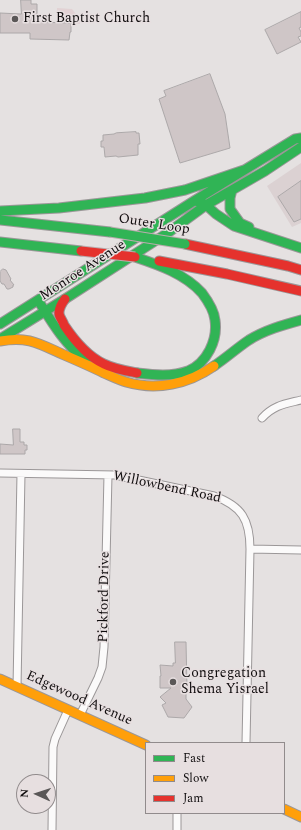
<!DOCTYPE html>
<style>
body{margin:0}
#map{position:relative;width:301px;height:830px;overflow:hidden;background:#e5e1e1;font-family:Spectral,serif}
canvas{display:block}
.legend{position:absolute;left:145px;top:742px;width:140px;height:72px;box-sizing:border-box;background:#e7dfe0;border:1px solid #918b8c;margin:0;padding:5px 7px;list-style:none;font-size:12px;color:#0f0c0d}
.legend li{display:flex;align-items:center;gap:8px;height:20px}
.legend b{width:20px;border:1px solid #918b8c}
.north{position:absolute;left:16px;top:774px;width:40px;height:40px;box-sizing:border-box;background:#e7dfe0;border:1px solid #918b8c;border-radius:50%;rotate:273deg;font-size:11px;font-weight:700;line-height:16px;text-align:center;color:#0f0c0d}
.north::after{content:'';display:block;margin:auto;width:14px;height:18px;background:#5a5757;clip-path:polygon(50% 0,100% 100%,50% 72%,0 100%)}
</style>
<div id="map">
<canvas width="301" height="830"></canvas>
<ul class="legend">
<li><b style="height:5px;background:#30b455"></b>Fast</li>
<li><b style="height:5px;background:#ff9f0a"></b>Slow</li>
<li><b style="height:5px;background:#e5322d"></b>Jam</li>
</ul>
<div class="north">N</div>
</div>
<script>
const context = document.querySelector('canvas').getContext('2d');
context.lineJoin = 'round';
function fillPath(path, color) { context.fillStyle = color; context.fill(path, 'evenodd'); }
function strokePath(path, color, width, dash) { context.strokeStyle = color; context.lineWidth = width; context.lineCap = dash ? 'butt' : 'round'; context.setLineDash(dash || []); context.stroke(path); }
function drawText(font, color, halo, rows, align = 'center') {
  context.font = font + ' Spectral,serif'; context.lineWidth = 3; context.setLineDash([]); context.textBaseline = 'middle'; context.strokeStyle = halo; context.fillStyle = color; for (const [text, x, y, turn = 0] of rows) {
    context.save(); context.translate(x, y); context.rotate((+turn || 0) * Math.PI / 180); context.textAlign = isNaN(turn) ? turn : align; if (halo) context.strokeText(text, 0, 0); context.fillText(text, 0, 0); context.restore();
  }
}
const built = new Path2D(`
 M301 163V223L292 227 267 186Z`);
const green = new Path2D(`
 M57 8 72 9 79 18 80 24 63 22 62 17 57 15Z`);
const building = new Path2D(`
 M21 0H31V4H37V22L71 23V32H70L69 40 30 39V33H0V13L21 14Z
 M301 12V27L299 28 301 32V36L298 37 301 42 277 54 265 30Z
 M210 74 225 114 230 148 180 163 159 99 166 96 164 91Z
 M136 132V133H139L140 144H138V155L118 157 116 156 105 157 104 147H101V141H103V135L114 134 116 133Z
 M301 181V219L294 222 278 197Z
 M3 269 6 270 11 279 10 280 14 285H13V287L9 289H7L4 284H2L0 281V272Z
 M13 429H20V442H24V445H27V450H25V454H0V444L13 445Z
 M175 642H186L187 688H186V699L192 707 184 718 168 717 162 705 166 703 160 697 171 688H160V676H161L160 665 173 666V663H175Z`);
const street = new Path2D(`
 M262 418C274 405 285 404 301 400
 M0 473 115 475 214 496C242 506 250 520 250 549L246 743
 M250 549 301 550
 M17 687 21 474
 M80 715 98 678 102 667 104 647 108 475
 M52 830 53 747 55 739 68 710
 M177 830V813`);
const fast = new Path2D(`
 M232 190 230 198V209L240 223 249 227
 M194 201 201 202 206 205 216 214 234 226 301 248
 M0 211 59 208 145 198 185 190 244 170
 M0 220 110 232
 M0 242 81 251
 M135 257C159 265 185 274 202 293 208 301 214 310 215 320 218 340 207 363 188 371 172 377 154 375 137 373
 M38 300C53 324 64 343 86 361
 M0 324 194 201 295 139 301 138
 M0 339 65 299 169 232 206 205 265 171 301 147
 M214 366C226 358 237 348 249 340 265 330 283 325 301 320`);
const slow = new Path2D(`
 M0 341C27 336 38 343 62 354 76 360 90 366 104 373 111 376 119 380 126 382 157 391 188 384 214 366
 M0 679 146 745
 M284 809 301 817`);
const jam = new Path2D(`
 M185 244 288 266 301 270
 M159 261 227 274 301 291
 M65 299C62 303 59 308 59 313 59 317 63 321 64 325 74 340 87 356 104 364 114 369 126 371 137 373`);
const fastBridge = new Path2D(`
 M110 232 185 244`);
const jamBridge = new Path2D(`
 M81 251 135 257`);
const markers = [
 [15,19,4,"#5a5757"],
 [173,682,4,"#5a5757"]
];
const poiNames = [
 ["First Baptist Church",23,19],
 ["Congregation",181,674],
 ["Shema Yisrael",181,690]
];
const streetNames = [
 ["Outer Loop",154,225,9],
 ["Monroe Avenue",83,271,-33],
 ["Willowbend Road",167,488,12],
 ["Pickford Drive",105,597,-89],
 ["Edgewood Avenue",79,699,24]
];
fillPath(built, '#dbd1d2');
fillPath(green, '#e2d2d4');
fillPath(building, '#cfc6c7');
strokePath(building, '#aca8a9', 1);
strokePath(street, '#9b9798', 9);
strokePath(fast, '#9b9798', 11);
strokePath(slow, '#9b9798', 11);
strokePath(jam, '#9b9798', 11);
strokePath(street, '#fbfafa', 7);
strokePath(fast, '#30b455', 9);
strokePath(slow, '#ff9f0a', 9);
strokePath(jam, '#e5322d', 9);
strokePath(fastBridge, '#baacae', 11, []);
strokePath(jamBridge, '#baacae', 11, []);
strokePath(fastBridge, '#30b455', 9);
strokePath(jamBridge, '#e5322d', 9);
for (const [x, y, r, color] of markers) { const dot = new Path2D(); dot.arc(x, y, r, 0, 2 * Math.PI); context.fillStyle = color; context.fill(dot); strokePath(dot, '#e7dfe0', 1.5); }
drawText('14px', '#0f0c0d', '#e7dfe0', poiNames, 'left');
drawText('14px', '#0f0c0d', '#e7dfe0', streetNames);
</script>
